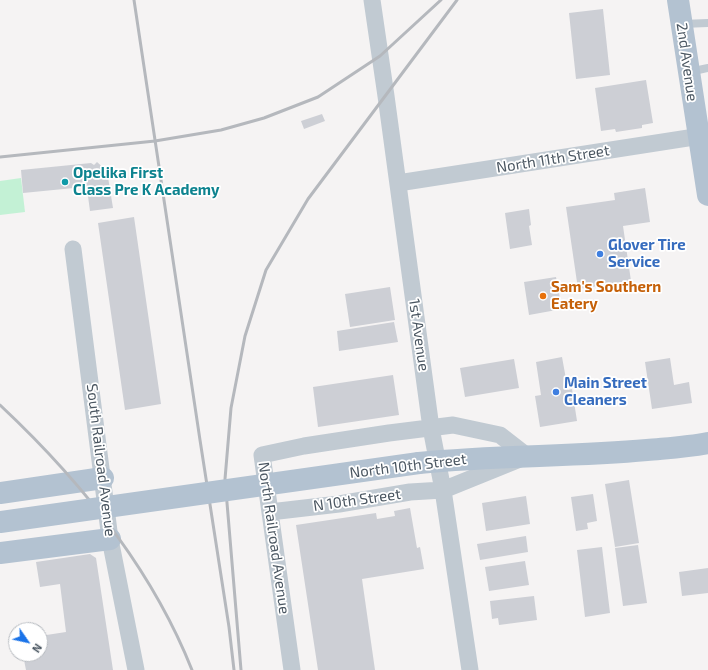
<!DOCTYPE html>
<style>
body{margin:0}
#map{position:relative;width:708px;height:670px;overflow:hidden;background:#f5f3f3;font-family:"Exo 2",sans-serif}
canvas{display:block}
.north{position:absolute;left:8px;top:622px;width:40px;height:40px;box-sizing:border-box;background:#fff;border:1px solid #b7bbc0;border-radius:50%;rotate:124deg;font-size:11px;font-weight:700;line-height:16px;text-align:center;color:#4a5661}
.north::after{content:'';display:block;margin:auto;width:14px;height:18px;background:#1a73e8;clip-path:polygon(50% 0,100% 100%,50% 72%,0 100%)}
</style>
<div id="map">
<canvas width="708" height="670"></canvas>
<div class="north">N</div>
</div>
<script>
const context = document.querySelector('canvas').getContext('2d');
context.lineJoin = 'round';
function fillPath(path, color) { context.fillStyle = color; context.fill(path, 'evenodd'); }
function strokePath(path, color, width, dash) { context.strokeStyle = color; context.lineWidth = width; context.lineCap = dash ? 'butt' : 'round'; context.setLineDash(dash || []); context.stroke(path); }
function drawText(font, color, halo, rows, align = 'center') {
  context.font = font + ' "Exo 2",sans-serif'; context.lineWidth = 3.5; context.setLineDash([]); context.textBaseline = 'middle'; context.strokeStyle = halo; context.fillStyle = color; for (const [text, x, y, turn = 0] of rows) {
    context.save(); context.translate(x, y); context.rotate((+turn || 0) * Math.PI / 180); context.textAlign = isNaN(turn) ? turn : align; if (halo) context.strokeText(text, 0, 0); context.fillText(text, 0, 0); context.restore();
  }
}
const green = new Path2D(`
 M21 178 25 212 0 215V181Z`);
const building = new Path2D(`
 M603 9 610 75 576 79 569 13Z
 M646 80 653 123 642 125V128L616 132 615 129 601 131 595 88Z
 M322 114 325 121 304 129 301 121Z
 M97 162 107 171 105 174 108 177 113 208 90 211 87 189 84 187 23 193 21 170 91 163 94 165Z
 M645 188 650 222 623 226 631 281 578 289 566 207 615 200 614 193Z
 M529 209 531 225 529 226 532 245 510 249 505 213Z
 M134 217 161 404 125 410 98 223Z
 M556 277 562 309 529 315 524 282Z
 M390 287 395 320 350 327 345 294Z
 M394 322 398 342 339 351 337 331Z
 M562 357 568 390 572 389 577 421 540 427 535 396 541 395 536 362Z
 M670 358 674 385 689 382 692 403 652 409 645 362Z
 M514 359 519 388 465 397 460 368Z
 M393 375 399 415 318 427 313 387Z
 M629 480 639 543 615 547 605 484Z
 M593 494 597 521 587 523 588 529 576 531 571 497Z
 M526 496 530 524 486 531 482 503Z
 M410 508 417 548 420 547 424 569 362 579 375 670H318L296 525 376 513 377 519 395 516 394 511Z
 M526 536 528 552 480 560 477 544Z
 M638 545 647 603 623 606 615 548Z
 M602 547 610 613 585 617 577 550Z
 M90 554 96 558 113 670H26L24 660 33 658V654H40V636L66 632 60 584 40 587 36 562Z
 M525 561 529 585 489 591 485 567Z
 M708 568V593L682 596 679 572Z
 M534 596 537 620 499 625 498 618 492 619 490 601Z`);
const lane = new Path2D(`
 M682 24 708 23
 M689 72 708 68`);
const street = new Path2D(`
 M372 0 386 96 431 428 443 490 470 670
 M398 183 708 135
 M73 249 110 539 136 670
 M270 512 339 504 410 492 443 490 527 456 500 435 453 425 389 433 304 446 262 455 292 670`);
const primary = new Path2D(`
 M678 0 708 195
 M419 463C495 455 571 457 647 450 668 448 688 447 708 443
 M0 493 103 478
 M0 553 110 539`);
const rail = new Path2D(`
 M134 0 200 440 229 627 234 670
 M0 157 155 141 221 130 264 118 318 97 380 56 441 0
 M0 405C79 479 152 569 192 670
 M241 670 225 479 231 408 245 336 266 270 308 199 457 0`);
const primaryBridge = new Path2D(`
 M0 522 419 463`);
const markers = [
 [65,182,4,"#0f9aa8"],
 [600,254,4,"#3f7fe0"],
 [543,296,4,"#e8710a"],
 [556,392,4,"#3f7fe0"]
];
const streetNames = [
 ["2nd Avenue",687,62,82],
 ["North 11th Street",553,159,-9],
 ["1st Avenue",419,335,82],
 ["South Railroad Avenue",101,460,83],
 ["North 10th Street",408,466,-7],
 ["N 10th Street",357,500,-8],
 ["North Railroad Avenue",274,538,82]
];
const cultureNames = [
 ["Opelika First",73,173],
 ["Class Pre K Academy",73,190]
];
const shopNames = [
 ["Glover Tire",608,245],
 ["Service",608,262],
 ["Main Street",564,383],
 ["Cleaners",564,400]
];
const foodNames = [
 ["Sam's Southern",551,287],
 ["Eatery",551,304]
];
fillPath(green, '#c3f1d5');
fillPath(building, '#cdcfd5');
strokePath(lane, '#c1cad2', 8);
strokePath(street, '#c1cad2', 17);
strokePath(primary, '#b3c2d1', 22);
strokePath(rail, '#b5b8bd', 3);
strokePath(primaryBridge, '#b3c2d1', 22);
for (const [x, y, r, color] of markers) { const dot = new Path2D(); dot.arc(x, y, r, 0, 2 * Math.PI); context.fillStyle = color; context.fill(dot); strokePath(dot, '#fff', 1.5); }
drawText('15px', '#4a5661', '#fff', streetNames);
drawText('bold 15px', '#0d838f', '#fff', cultureNames, 'left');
drawText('bold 15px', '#366cbe', '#fff', shopNames, 'left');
drawText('bold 15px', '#c56008', '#fff', foodNames, 'left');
</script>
